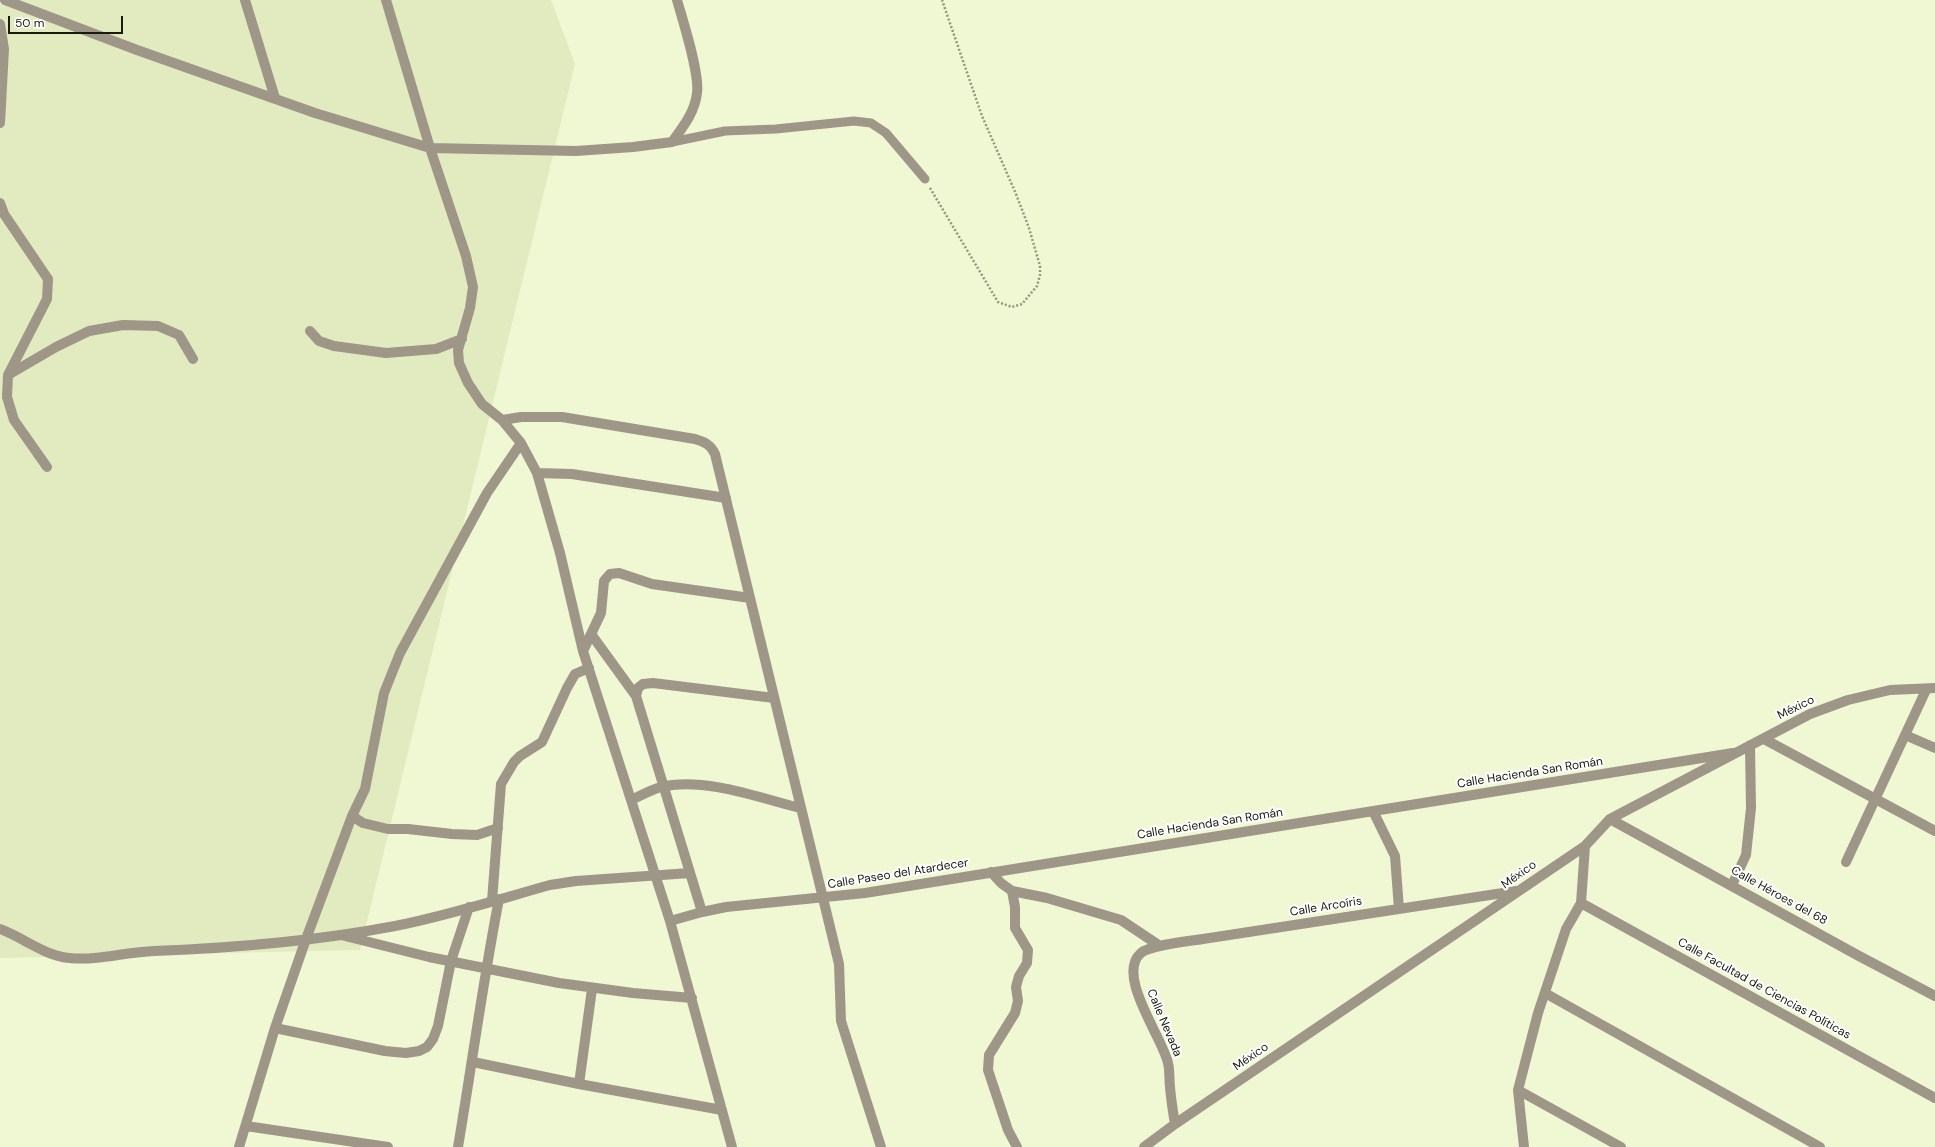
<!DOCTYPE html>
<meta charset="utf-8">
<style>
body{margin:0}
#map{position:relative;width:1935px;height:1147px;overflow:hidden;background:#eff7d3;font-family:"DM Sans",sans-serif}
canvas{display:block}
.scale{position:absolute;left:8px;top:16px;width:115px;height:18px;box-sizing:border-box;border:2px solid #191b0e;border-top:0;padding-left:5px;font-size:12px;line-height:14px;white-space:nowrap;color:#191b0e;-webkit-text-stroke:3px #fff;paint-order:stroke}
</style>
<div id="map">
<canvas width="1935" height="1147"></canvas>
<div class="scale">50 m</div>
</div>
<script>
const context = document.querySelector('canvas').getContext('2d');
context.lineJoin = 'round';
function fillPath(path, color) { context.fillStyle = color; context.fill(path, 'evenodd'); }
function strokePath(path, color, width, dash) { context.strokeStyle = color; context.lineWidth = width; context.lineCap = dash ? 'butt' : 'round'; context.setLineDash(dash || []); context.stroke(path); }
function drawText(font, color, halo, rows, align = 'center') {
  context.font = font + ' "DM Sans",sans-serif'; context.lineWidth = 4; context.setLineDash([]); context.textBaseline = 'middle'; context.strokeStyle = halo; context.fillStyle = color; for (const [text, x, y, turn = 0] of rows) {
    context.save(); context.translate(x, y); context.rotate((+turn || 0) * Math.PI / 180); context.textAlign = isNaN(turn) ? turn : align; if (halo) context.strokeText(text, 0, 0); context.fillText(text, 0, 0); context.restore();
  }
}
const built = new Path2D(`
 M0 0H551L575 64 360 950 0 958Z`);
const path = new Path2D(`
 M930 188 998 302 1012 307 1022 304 1037 286 1040 275V266L1029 228 1016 194 982 116 942 0`);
const service = new Path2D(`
 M672 142 725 131 776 129 854 121 871 123 886 133 925 179`);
const minor = new Path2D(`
 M5 0 137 50 315 113 430 148 576 151 633 147 672 142C683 127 695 112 697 93 700 74 683 21 677 0
 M245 0 275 98
 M386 0 430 148 466 256 473 287 470 308 458 350 459 363 468 383 482 404 502 420 521 443 537 473 560 553 583 651 670 921 732 1147
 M0 24 4 49 0 123
 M0 203 4 214 48 279 47 299 8 375 7 397 14 420 47 467
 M310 331 319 341 334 346 386 353 436 349 462 339
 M8 375 56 347 89 331 123 325 158 326 179 335 193 359
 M502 420 521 417H562L695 439C705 442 711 445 715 454L839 964 841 1021 881 1147
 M537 473 572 474 726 498
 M591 634 636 696
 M583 651 601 613 604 581 610 574 619 573 652 584 750 598
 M1905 735 1935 748
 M1764 739 1935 831
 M631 800C642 795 654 788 665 786 707 778 760 798 800 808
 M1373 811 1395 856 1399 909
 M352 816 363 823 388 829H408L452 834 477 835 498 828
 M1610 819 1859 956 1935 996
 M1846 862 1926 690
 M991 872 1001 883 1012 891 1015 907V928L1028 950 1027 963 1019 976 1016 987 1018 1001 1015 1013 989 1055 988 1070 1008 1130 1017 1147
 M1732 885 1746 855 1751 808 1750 745
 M1012 891 1047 898 1121 920 1160 946
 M492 901 501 784 514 762 520 756 542 742 567 688 575 674 589 668
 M1581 903 1935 1098
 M702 912 636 696 638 688 643 684 653 683 774 698
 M670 921 702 912 726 907 865 893 1733 753
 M0 929C24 938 43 955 69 958 98 961 125 952 154 951 234 948 316 941 395 926 446 916 500 899 550 885L576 881 690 873
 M341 935 429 957 559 983 633 993 692 998
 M1545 993 1820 1147
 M275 1028 385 1051 406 1053 419 1051 427 1047 433 1039 438 1026 451 961 469 907
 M473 1062 579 1084 722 1110
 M579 1084 592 989
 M1518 1090 1621 1147
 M1175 1124C1173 1112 1171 1099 1170 1087 1169 1079 1170 1071 1168 1063 1163 1038 1115 975 1141 953 1150 945 1189 941 1203 939L1516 891
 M246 1126 388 1147
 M239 1147 275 1028 306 939 352 816 365 789 384 693 400 653 487 493 521 443
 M458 1147C472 1064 483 981 499 899
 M1144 1147 1175 1124 1585 846 1610 819 1810 714 1848 700 1890 690 1935 688
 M1524 1147 1518 1090 1538 1013 1566 929 1581 903 1585 846`);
const streetNames = [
 ["México",1796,708,-26],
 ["Calle Hacienda San Román",1530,773,-9],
 ["Calle Hacienda San Román",1210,824,-9],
 ["Calle Paseo del Atardecer",898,874,-9],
 ["México",1519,875,-35],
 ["Calle Héroes del 68",1779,896,29],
 ["Calle Arcoíris",1326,907,-9],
 ["Calle Facultad de Ciencias Políticas",1764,989,29],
 ["Calle Nevada",1164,1023,67],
 ["México",1251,1057,-34]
];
fillPath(built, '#e2ebbf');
strokePath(path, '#92977d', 2.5, [2, 2]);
strokePath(service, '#9e9686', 9);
strokePath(minor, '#9e9686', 10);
drawText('12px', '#191b0e', '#fff', streetNames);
</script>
